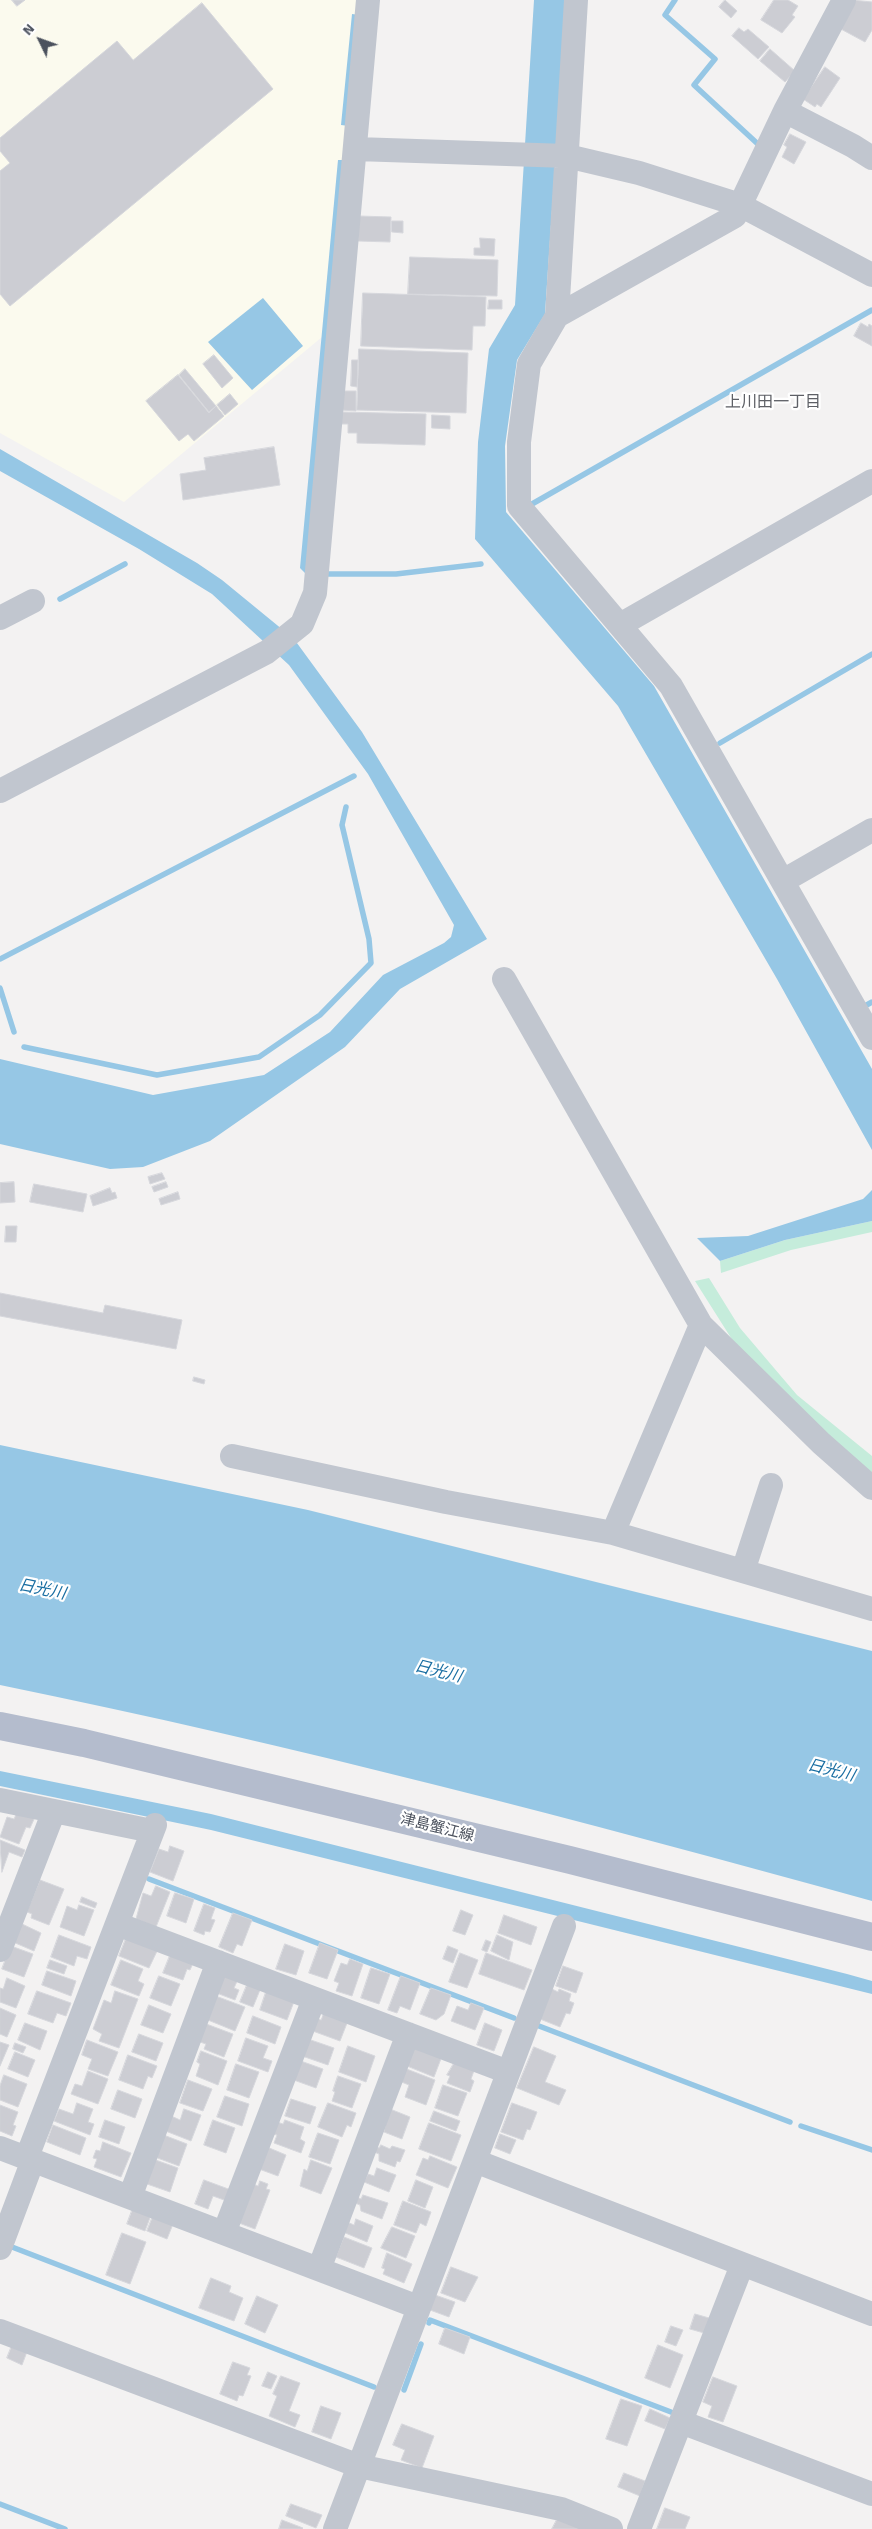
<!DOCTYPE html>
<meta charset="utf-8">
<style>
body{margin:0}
#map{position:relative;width:872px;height:2529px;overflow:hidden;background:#f3f2f2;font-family:Signika,sans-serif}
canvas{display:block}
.north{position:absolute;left:15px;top:15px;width:50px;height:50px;-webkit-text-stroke:4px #fff;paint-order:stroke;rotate:312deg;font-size:14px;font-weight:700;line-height:20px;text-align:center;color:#4b515d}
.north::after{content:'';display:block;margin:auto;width:18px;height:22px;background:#4b515d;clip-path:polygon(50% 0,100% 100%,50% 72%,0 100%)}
</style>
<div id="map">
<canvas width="872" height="2529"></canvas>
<div class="north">N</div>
</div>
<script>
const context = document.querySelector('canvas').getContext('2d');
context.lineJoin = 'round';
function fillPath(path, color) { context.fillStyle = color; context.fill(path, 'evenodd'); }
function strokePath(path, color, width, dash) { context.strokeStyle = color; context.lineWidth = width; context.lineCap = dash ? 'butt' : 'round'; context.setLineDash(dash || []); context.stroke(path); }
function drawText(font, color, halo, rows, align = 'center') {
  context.font = font + ' Signika,"Noto Sans JP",sans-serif'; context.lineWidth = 4.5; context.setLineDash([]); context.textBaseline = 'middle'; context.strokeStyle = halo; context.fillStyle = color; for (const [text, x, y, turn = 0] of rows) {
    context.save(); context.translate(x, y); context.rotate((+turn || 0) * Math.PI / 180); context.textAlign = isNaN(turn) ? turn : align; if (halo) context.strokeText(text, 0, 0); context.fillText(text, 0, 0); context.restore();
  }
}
const commercial = new Path2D(`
 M0 0H361L346 160H338L322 337 124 502 0 433Z`);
const green = new Path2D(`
 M872 1221V1232L791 1250 721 1273 720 1261 785 1240Z
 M709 1278 740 1328 797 1395 872 1456V1477L745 1360 695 1281Z`);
const water = new Path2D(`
 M534 0H566L545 314 517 360 505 446 506 512 654 686 872 1069V1150L777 979 618 706 475 539 478 442 489 349 515 305Z
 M352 14 360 15 349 126 341 125Z
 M338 160H346L306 574 300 568Z
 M263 298 303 346 252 390 208 342Z
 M0 449 197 563 222 580 294 639 362 732 487 939 400 989 345 1047 210 1141 143 1167 110 1169 0 1144V1059L153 1095 264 1075 330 1032 383 975 444 943 451 937 454 925 368 774 289 665 212 594 139 549 0 471Z
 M872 1190V1221L785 1240 720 1261 697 1238 748 1236 863 1199Z
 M0 1445 308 1510 872 1651V1901C583 1821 294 1745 0 1685Z
 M0 1771 211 1814 847 1974 872 1981V1994L211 1830 0 1786Z`);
const stream = new Path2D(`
 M675 0 665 15 715 59 694 85 760 146
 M532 504 872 310
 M328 574H396L481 564
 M60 599 125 564
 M720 743 872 654
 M0 959 354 776
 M0 988 14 1032
 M863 1007 872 1002
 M24 1047 157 1075 259 1057 320 1015 371 963 369 939 342 825 346 807
 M149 1879 514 2018
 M539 2026 790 2122
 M801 2126 872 2150
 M12 2247 374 2387
 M429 2323 430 2320 671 2412
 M404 2390 421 2344
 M0 2504 65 2529`);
const building = new Path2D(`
 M12 0H25L17 6Z
 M725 0 737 11 731 18 719 7Z
 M774 0H788L798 6 792 15 795 17 782 33 761 20Z
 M852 0 872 2V30L865 42 839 28Z
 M202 3 273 89 10 306 0 294V171L10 163 0 151V138L117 41 133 60Z
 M739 28 744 32 748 29 769 47 758 59 732 36Z
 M770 49 795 71 785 82 760 61Z
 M825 67 840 78 821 107 817 104 815 107 803 99Z
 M790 134 806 142 794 164 782 157 787 147 784 145Z
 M359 216 391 217 390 242 358 241Z
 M392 221H403V233L392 232Z
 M480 238 495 239 494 256 474 255V248H480Z
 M410 257 498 260 497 296 408 294Z
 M363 293 486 297 485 326H473L472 350 361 346Z
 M489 300H502V309H488Z
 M861 323 868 327 869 324 872 326V346L854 336Z
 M359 349 468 353 466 413 357 410Z
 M214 355 233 378 222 388 203 364Z
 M352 360H358L357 387 351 386Z
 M185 369 216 406 209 412 179 375Z
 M178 375 209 413 216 406 224 416 194 441 188 434 179 441 146 401Z
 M342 391H356V411L341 410Z
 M230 394 238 404 225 415 217 405Z
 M340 412 426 414 425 445 357 443V433H348V424H339Z
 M432 415 450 416V429L432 428Z
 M274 447 280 485 183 500 180 474 206 470 204 458Z
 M162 1173 165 1179 150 1184 148 1177Z
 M14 1182 15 1202 0 1203V1183Z
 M166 1182 168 1187 154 1192 152 1187Z
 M34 1184 87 1194 83 1212 30 1202Z
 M110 1188 112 1193 115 1192 117 1198 93 1206 90 1196Z
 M178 1192 180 1199 161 1205 159 1199Z
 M6 1226H17L16 1242H5Z
 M0 1293 103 1313 105 1305 182 1320 176 1349 0 1316Z
 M194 1377 205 1380 204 1384 193 1381Z
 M17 1812 35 1817 30 1828 26 1827 19 1844 0 1837 7 1817 14 1819Z
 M0 1840 25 1850 22 1857 9 1852 2 1872Z
 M170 1846 184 1851 173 1881 150 1872 159 1849 168 1852Z
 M40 1880 64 1889 49 1925 31 1918 32 1914 27 1912Z
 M156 1886 170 1892 156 1927 136 1919 143 1893 151 1896Z
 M175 1893 194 1899 186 1923 167 1916Z
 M82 1897 97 1903 95 1908 80 1902Z
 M204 1904 215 1908 211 1919 215 1920 210 1932 205 1931 204 1935 194 1931Z
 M79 1905 94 1910 84 1936 60 1927 67 1906 77 1910Z
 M461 1910 473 1915 465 1935 453 1931Z
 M233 1913 252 1920 242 1946 237 1944 233 1953 219 1947Z
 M504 1915 537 1927 531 1945 498 1933Z
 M20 1923 41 1933 34 1951 13 1942Z
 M59 1935 91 1947 87 1959 77 1956 74 1966 51 1957Z
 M497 1935 513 1942 509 1960 491 1951Z
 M127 1936 159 1947 149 1968 119 1956Z
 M486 1940 491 1942 487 1952 482 1950Z
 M320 1943 338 1950 327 1979 309 1973Z
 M285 1944 304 1951 296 1975 276 1969Z
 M11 1946 33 1954 24 1977 2 1969Z
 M448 1946 458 1950 453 1963 443 1959Z
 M171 1953 194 1961 190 1970 187 1969 183 1980 163 1973Z
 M460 1953 478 1960 467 1988 449 1982Z
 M486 1953 532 1970 524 1990 479 1974Z
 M350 1959 363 1964 352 1996 336 1991 339 1983 334 1981 341 1963 347 1965Z
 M50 1960 67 1966 64 1974 47 1968Z
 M121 1960 143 1969 138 1981 144 1984 139 1996 111 1985Z
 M563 1966 583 1973 576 1993 556 1986Z
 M371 1968 390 1974 379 2004 361 1998Z
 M47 1971 76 1981 71 1996 42 1985Z
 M224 1971 239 1977 234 1988 239 1990 235 2000 214 1992Z
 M159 1976 180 1984 171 2006 150 1998Z
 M401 1976 420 1983 410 2010 400 2006 397 2013 388 2010Z
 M7 1978 25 1986 16 2008 0 2002V1988L3 1989Z
 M249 1980 262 1985 253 2007 240 2002Z
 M431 1988 451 1995 444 2014 436 2020 420 2014Z
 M267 1989 295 1999 287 2020 260 2010Z
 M552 1989 558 1992 559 1989 571 1994 569 2001 574 2003 570 2014 566 2013 560 2027 540 2019Z
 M37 1991 71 2003 66 2016 57 2013 53 2023 28 2014Z
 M115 1991 138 1999 119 2048 99 2041 102 2034 93 2029 104 2000 111 2003Z
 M213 1995 245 2007 235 2031 203 2018Z
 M471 2003 484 2008 475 2030 451 2021 457 2006 468 2010Z
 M149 2005 171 2014 163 2033 141 2025Z
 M0 2008 16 2015 7 2037 0 2034Z
 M325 2010 349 2018 340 2041 310 2030 314 2018 321 2020Z
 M253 2016 281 2027 275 2044 247 2033Z
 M201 2022 233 2034 224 2057 204 2049 206 2044 194 2040Z
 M25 2023 47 2031 40 2050 18 2040Z
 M485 2023 502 2030 494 2051 477 2045Z
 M139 2034 163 2043 156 2061 132 2052Z
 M246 2038 268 2046 263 2058 272 2061 268 2072 238 2061Z
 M308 2039 334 2048 328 2065 302 2056Z
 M87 2040 118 2052 108 2076 88 2069 92 2059 82 2055Z
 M0 2042 9 2045 0 2066Z
 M15 2043 26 2047 23 2053 13 2049Z
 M348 2046 375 2056 366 2082 339 2072Z
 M415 2046 442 2056 434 2077 407 2066Z
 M534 2047 556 2056 545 2082 566 2090 559 2105 517 2088Z
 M201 2051 227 2061 218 2085 196 2076 200 2064 197 2062Z
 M15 2052 35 2060 28 2077 8 2069Z
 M128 2055 157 2066 152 2078 148 2076 143 2089 119 2080Z
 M298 2060 323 2069 316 2088 291 2079Z
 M456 2060 475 2068 471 2079 474 2081 470 2092 447 2083 450 2076 447 2075Z
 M236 2064 259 2072 249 2098 227 2090Z
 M404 2068 435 2080 426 2105 405 2097 409 2085 399 2081Z
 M88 2071 108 2079 98 2104 71 2094 75 2084 82 2086Z
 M4 2075 27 2084 18 2107 0 2100V2086Z
 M338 2076 361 2084 352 2108 332 2101 335 2092 333 2091Z
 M188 2080 212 2089 203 2111 180 2103Z
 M443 2085 467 2093 458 2116 435 2108Z
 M118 2090 142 2099 135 2118 111 2109Z
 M225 2096 249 2104 242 2126 217 2117Z
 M291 2099 316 2107 310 2124 285 2116Z
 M77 2103 93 2109 88 2122 94 2124 90 2135 54 2121 59 2109 73 2114Z
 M328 2103 356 2113 351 2127 347 2125 342 2137 318 2127Z
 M512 2103 537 2112 530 2130 527 2129 523 2140 501 2132Z
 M0 2105 18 2112 13 2125 16 2126 12 2136 0 2131Z
 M184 2109 201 2115 191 2141 163 2130 169 2115 180 2120Z
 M390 2109 410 2117 402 2139 384 2132Z
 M434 2111 460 2121 456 2131 430 2121Z
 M105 2120 125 2127 119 2144 99 2137Z
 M213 2120 235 2128 226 2153 204 2145Z
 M285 2120 304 2127 300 2139 305 2142 301 2153 274 2143 277 2135 273 2134 277 2122 283 2124Z
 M429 2123 461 2135 451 2161 419 2149Z
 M53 2125 86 2138 80 2155 47 2142Z
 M318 2133 339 2140 330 2164 309 2157Z
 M161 2134 187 2144 179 2166 155 2157Z
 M500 2134 516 2140 510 2154 495 2148Z
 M103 2142 131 2153 121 2177 94 2167 97 2159 93 2158 96 2150 100 2151Z
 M381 2145 390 2149 392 2146 405 2150 400 2162 397 2161 395 2167 379 2161V2154L374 2152 377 2147 379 2148Z
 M267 2147 286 2155 278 2176 259 2169Z
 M430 2156 457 2167 448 2188 416 2175 423 2158 428 2160Z
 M150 2158 178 2168 170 2192 147 2184Z
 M311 2160 332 2168 321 2194 300 2186 304 2169 307 2171Z
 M377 2168 396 2175 389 2192 364 2182 368 2174 374 2176Z
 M204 2180 231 2190 227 2201 213 2196 208 2209 195 2204Z
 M416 2180 433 2187 425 2208 408 2201Z
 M260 2181 268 2184 266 2189 270 2190 255 2229 239 2223 253 2184 258 2186Z
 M363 2195 388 2203 382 2219 361 2211 360 2205 355 2203 357 2197 361 2199Z
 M403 2201 431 2212 426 2226 420 2223 416 2233 394 2225Z
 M133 2208 151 2215 145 2231 127 2224Z
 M153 2216 173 2224 167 2239 147 2231Z
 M356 2219 373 2226 367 2242 343 2232 347 2222 354 2225Z
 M392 2227 415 2236 406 2258 381 2248Z
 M122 2233 146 2242 130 2284 106 2275Z
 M344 2237 372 2248 364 2268 336 2257Z
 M387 2253 412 2264 404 2283 383 2274 385 2269 382 2268Z
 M451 2267 478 2277 465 2302 441 2293Z
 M211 2278 231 2286 229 2292 243 2298 234 2321 199 2308Z
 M435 2295 455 2302 449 2317 430 2310Z
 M257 2296 278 2305 265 2333 245 2324Z
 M695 2314 709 2318 704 2333 690 2329Z
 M671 2326 683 2330 676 2346 665 2342Z
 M445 2328 470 2337 464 2354 439 2344Z
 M13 2343 28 2349 22 2365 7 2358Z
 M658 2345 683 2355 670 2388 645 2378Z
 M233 2362 250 2368 247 2375 251 2376 243 2396 239 2395 237 2401 220 2394Z
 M268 2372 277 2376 271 2389 262 2386Z
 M281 2376 300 2383 289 2411 300 2415 295 2427 269 2416 277 2396 273 2394Z
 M713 2377 737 2386 723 2422 708 2417 712 2406 703 2402Z
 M621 2399 642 2406 627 2446 606 2439Z
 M321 2406 341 2413 331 2439 312 2432Z
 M650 2409 670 2418 665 2429 645 2421Z
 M402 2424 434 2436 422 2468 401 2460 405 2450 393 2445Z
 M624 2473 645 2481 640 2496 618 2487Z
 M291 2504 322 2515 316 2528 286 2516Z
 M665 2508 690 2517 685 2529H657Z
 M560 2514 586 2529H552Z
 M282 2520 303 2528 302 2529H279Z`);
const minor = new Path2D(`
 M576 0 557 316 529 364 519 442V506L671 686 872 1038
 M785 111 853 146 872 158
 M356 149 567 156 639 173 740 205 872 275
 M557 316 735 216 785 111 844 0
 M0 618 33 601
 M620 625 872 481
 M0 791 267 652 302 624 315 593 368 0
 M783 881 872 830
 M504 979 701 1325 821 1443 872 1488
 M232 1456 446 1502 613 1533 872 1609
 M613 1533 701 1325
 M743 1571 771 1485
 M0 1800 152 1831
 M117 1924 508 2072
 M0 1950 54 1811
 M0 2148 418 2307
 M27 2157 155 1825
 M475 2161 872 2314
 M130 2197 218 1962
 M224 2233 314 1999
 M0 2248 33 2160
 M319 2269 408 2034
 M0 2331 359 2466 561 2509 611 2529
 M681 2422 872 2494
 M335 2529 564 1926
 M639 2529 742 2265`);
const major = new Path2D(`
 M0 1726 84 1743 570 1860 872 1937`);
const streetNames = [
 ["津島蟹江線",437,1828,14]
];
const neighbourhoodNames = [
 ["上川田一丁目",773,403]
];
const waterNames = [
 ["日光川",42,1590,11],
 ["日光川",438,1672,14],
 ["日光川",831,1771,14]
];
fillPath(commercial, '#fbfaee');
fillPath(green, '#c5ecdb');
fillPath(water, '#96c7e5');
strokePath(stream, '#96c7e5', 5.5);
fillPath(building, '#cccdd3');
strokePath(building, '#d6d7dc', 1);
strokePath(minor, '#c1c6cf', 24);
strokePath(major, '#b4bccd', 28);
drawText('15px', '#4b515d', '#fff', streetNames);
drawText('16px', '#5e6066', '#fff', neighbourhoodNames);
drawText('italic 16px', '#196ea2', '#fff', waterNames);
</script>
